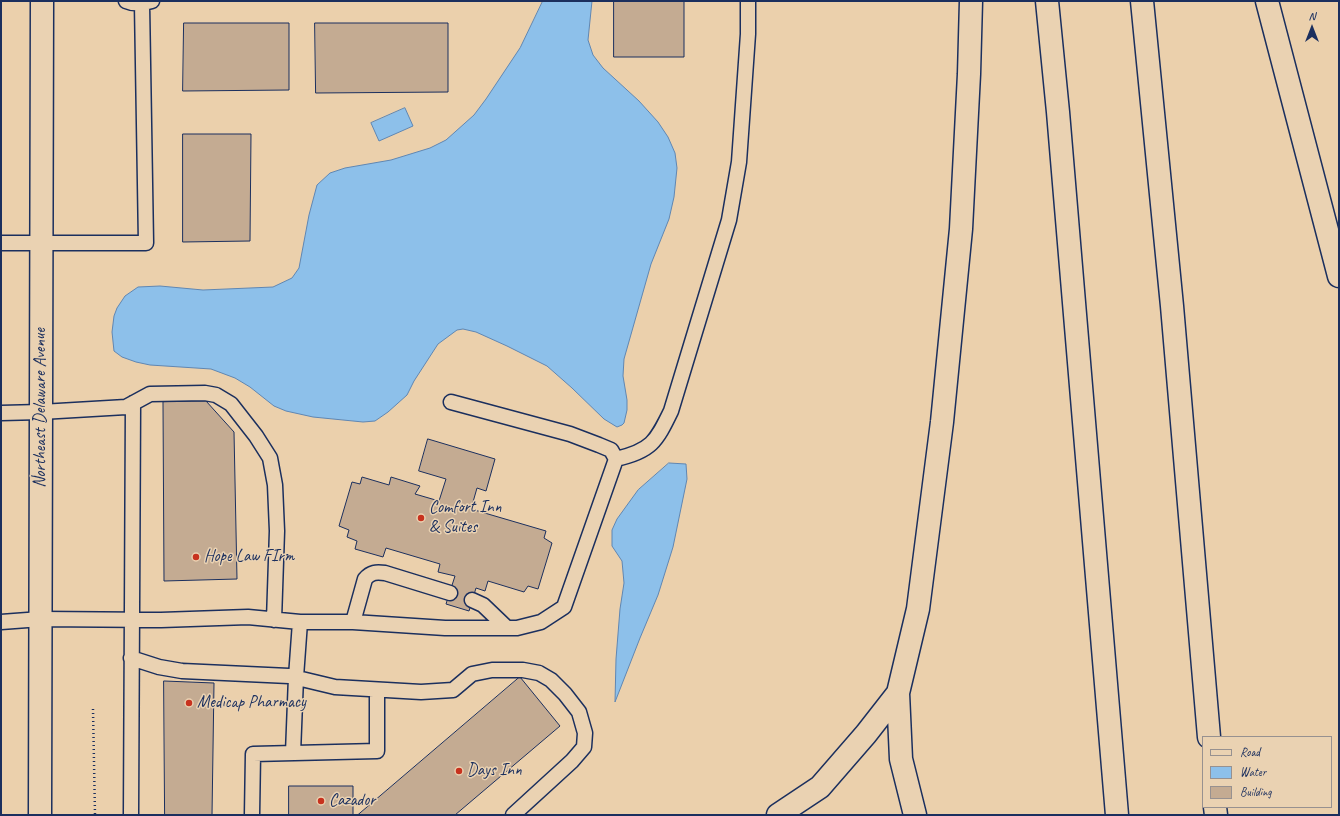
<!DOCTYPE html>
<style>
body{margin:0}
#map{position:relative;width:1340px;height:816px;overflow:hidden;background:#ebd0ac;font-family:Caveat,sans-serif}
canvas{display:block}
.frame{position:absolute;inset:0;border:2px solid #1b2f5e;pointer-events:none}
.legend{position:absolute;left:1202px;top:736px;width:130px;height:72px;box-sizing:border-box;background:#ead2b2;border:1px solid #979190;margin:0;padding:5px 7px;list-style:none;font-size:12px;color:#1b2f5e}
.legend li{display:flex;align-items:center;gap:8px;height:20px}
.legend b{width:20px;border:1px solid #979190}
.north{position:absolute;left:1292px;top:8px;width:40px;height:40px;-webkit-text-stroke:3px #ead2b2;paint-order:stroke;rotate:0deg;font-size:11px;font-weight:700;line-height:16px;text-align:center;color:#1b2f5e}
.north::after{content:'';display:block;margin:auto;width:14px;height:18px;background:#1b2f5e;clip-path:polygon(50% 0,100% 100%,50% 72%,0 100%)}
</style>
<div id="map">
<canvas width="1340" height="816"></canvas>
<div class="frame"></div>
<ul class="legend">
<li><b style="height:5px;background:#ead2b2"></b>Road</li>
<li><b style="height:11px;background:#8dc0ea"></b>Water</li>
<li><b style="height:11px;background:#c4ab92"></b>Building</li>
</ul>
<div class="north">N</div>
</div>
<script>
const context = document.querySelector('canvas').getContext('2d');
context.lineJoin = 'round';
function fillPath(path, color) { context.fillStyle = color; context.fill(path, 'evenodd'); }
function strokePath(path, color, width, dash) { context.strokeStyle = color; context.lineWidth = width; context.lineCap = dash ? 'butt' : 'round'; context.setLineDash(dash || []); context.stroke(path); }
function drawText(font, color, halo, rows, align = 'center') {
  context.font = font + ' Caveat,sans-serif'; context.lineWidth = 3; context.setLineDash([]); context.textBaseline = 'middle'; context.strokeStyle = halo; context.fillStyle = color; for (const [text, x, y, turn = 0] of rows) {
    context.save(); context.translate(x, y); context.rotate((+turn || 0) * Math.PI / 180); context.textAlign = isNaN(turn) ? turn : align; if (halo) context.strokeText(text, 0, 0); context.fillText(text, 0, 0); context.restore();
  }
}
const water = new Path2D(`
 M543 1H592L588 40 593 55 603 68 639 101 658 122 668 137 675 153 677 168 674 197 669 219 651 264 624 359 623 376 627 400V410L624 423 622 425 617 427 604 419 572 388 547 366 507 346 476 332 463 329 457 330 438 344 414 381 407 395 388 412 375 421 363 422 313 417 286 411 274 406 250 387 235 378 211 369 150 365 136 362 122 357 114 351 112 332 114 316 117 308 125 296 138 287 160 286 203 290 273 287 292 278 299 268 309 215 317 185 330 173 345 168 391 160 430 148 446 140 474 115 486 99 520 48Z
 M405 108 413 126 379 141 371 123Z
 M669 463 686 464 687 479 673 547 658 595 640 638 615 702 616 659 620 609 624 583 622 561 612 546V530L617 519 638 490Z`);
const building = new Path2D(`
 M614 1H684V57H614Z
 M184 23H289V90L183 91Z
 M315 23H448V92L316 93Z
 M183 134H251L250 241 183 242Z
 M206 401 234 432 237 579 164 581 163 402Z
 M428 439 495 459 486 491 477 488 471 509 546 531 544 538 552 543 538 589 528 586 524 592 488 581 485 591 476 588 469 611 446 604 455 576 438 572 440 564 386 548 383 557 355 549 357 541 347 537 349 530 339 526 352 482 360 484 362 477 389 485 391 477 420 486 415 494 439 501 446 479 419 471Z
 M520 677 560 726 455 815H358Z
 M164 681 214 683 212 815H165Z
 M289 786H353V815H289Z`);
const path = new Path2D(`
 M93 709 95 815`);
const lane = new Path2D(`
 M126 1C135 5 143 3 152 1
 M1 243H146L142 4
 M1 413 41 412 126 407 150 394 205 393 216 395 231 404 256 436 270 458 275 485 277 531 274 620
 M616 459C651 451 656 442 671 411L729 220 739 162 748 34V1
 M472 600 483 605 507 628
 M1 622 41 619 161 620 248 617 300 622H353L445 628H517L541 622 564 607 616 459 611 450 599 445 570 434 451 402
 M353 622 365 579C371 572 376 572 385 573L450 593
 M131 658 159 667 182 671 289 676 335 687 421 692 453 690 472 674 492 670H523L539 673 551 680 565 694 579 712 585 733 584 747 572 761 513 815
 M293 753 296 677 300 622
 M131 815 133 403
 M252 815 253 754 377 751V690`);
const secondary = new Path2D(`
 M40 815 42 1`);
const highway = new Path2D(`
 M1047 1 1058 112 1117 815
 M1142 1 1172 306 1209 737
 M1267 1 1339 276
 M1215 807 1216 815
 M778 815 820 787 866 734 898 693
 M915 815 901 759 898 693 918 609 942 422 961 229 969 74 971 1`);
const markers = [
 [421,518,4,"#c8321e"],
 [196,557,4,"#c8321e"],
 [189,703,4,"#c8321e"],
 [459,771,4,"#c8321e"],
 [321,801,4,"#c8321e"]
];
const streetNames = [
 ["Northeast Delaware Avenue",41,408,-90]
];
const poiNames = [
 ["Comfort Inn",429,508],
 ["& Suites",429,528],
 ["Hope Law FIrm",204,557],
 ["Medicap Pharmacy",197,703],
 ["Days Inn",467,771],
 ["Cazador",329,801]
];
fillPath(water, '#8dc0ea');
strokePath(water, '#5f86b2', 1);
fillPath(building, '#c4ab92');
strokePath(building, '#1b2f5e', 1);
strokePath(lane, '#1b2f5e', 17);
strokePath(secondary, '#1b2f5e', 25);
strokePath(highway, '#1b2f5e', 25);
strokePath(path, '#1b2f5e', 2.5, [1, 3]);
strokePath(lane, '#ead2b2', 14);
strokePath(secondary, '#ead2b2', 22);
strokePath(highway, '#ead2b2', 22);
for (const [x, y, r, color] of markers) { const dot = new Path2D(); dot.arc(x, y, r, 0, 2 * Math.PI); context.fillStyle = color; context.fill(dot); strokePath(dot, '#ead2b2', 1.5); }
drawText('17px', '#1b2f5e', '#ead2b2', streetNames);
drawText('17px', '#1b2f5e', '#ead2b2', poiNames, 'left');
</script>
